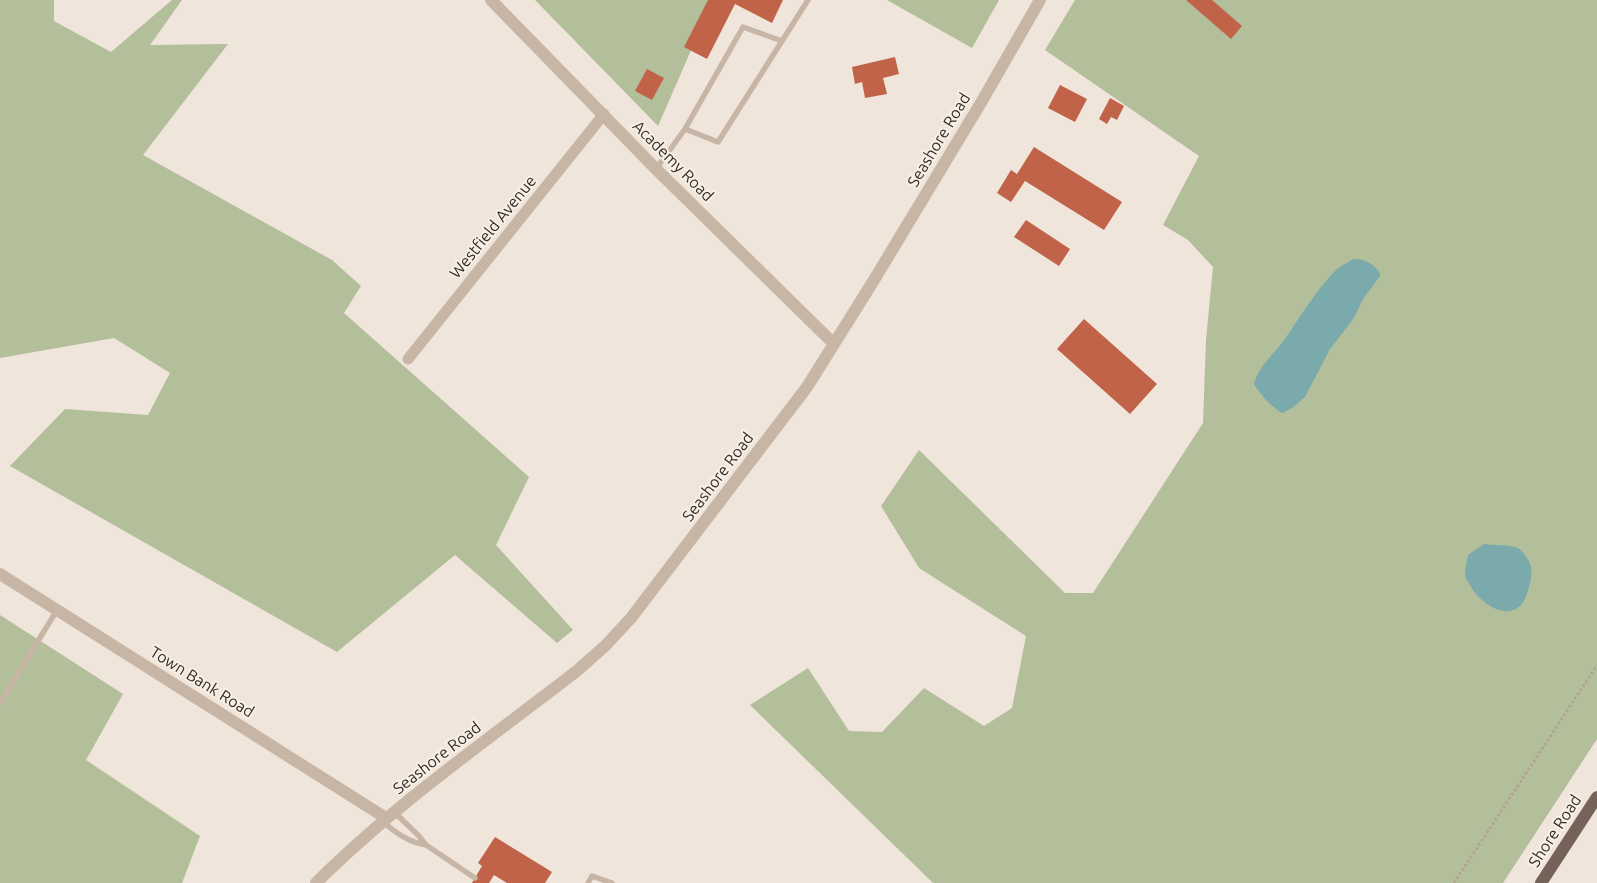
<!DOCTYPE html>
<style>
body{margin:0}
canvas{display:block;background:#f0e5da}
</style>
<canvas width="1597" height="883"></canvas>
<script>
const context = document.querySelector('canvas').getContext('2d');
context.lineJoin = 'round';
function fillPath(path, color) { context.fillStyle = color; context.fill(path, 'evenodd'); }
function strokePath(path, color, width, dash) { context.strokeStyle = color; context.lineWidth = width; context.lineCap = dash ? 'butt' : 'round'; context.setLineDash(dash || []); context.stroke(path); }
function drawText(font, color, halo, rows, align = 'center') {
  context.font = font + ' Ubuntu,sans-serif'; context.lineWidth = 4; context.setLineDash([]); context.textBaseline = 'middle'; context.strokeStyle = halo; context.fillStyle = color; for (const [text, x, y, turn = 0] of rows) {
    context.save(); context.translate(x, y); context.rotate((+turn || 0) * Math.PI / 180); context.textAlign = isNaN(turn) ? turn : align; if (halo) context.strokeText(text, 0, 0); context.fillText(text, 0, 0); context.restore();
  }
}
const green = new Path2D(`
 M0 0H54V21L111 52 172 0H182L150 45 228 44 143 155 332 260 361 286 344 313 529 477 496 545 573 630 557 643 455 555 337 652 10 466 65 409 148 415 170 373 114 338 0 358Z
 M535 0H713L658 126Z
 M887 0H999L972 48Z
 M1075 0H1597V739L1503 883H933L750 705 808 668 849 731 882 732 924 688 984 726 1012 708 1026 636 919 568 881 506 919 450 1065 593H1093L1203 423 1206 340 1213 267 1188 240 1163 225 1199 156 1045 50Z
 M0 615 123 694 86 760 200 836 182 883H0Z`);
const water = new Path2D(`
 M1353 259C1366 259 1372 263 1380 273V276L1363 299 1354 318 1330 349 1305 397 1292 408 1282 413C1271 406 1261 396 1254 384 1260 364 1272 357 1284 340 1301 316 1316 290 1337 269 1342 265 1348 263 1353 259Z
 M1484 544C1491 545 1512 545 1518 548 1523 551 1530 561 1531 567 1533 576 1527 600 1520 606 1504 621 1477 600 1470 585 1468 582 1465 577 1465 574 1465 569 1467 561 1468 555Z`);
const building = new Path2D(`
 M708 0H783L772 23 735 4 707 59 684 47Z
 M1186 0H1212L1242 26 1231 39Z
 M895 57 899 74 883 78 887 94 865 98 862 82 855 84 852 67Z
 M647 69 664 78 652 100 635 91Z
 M1060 85 1087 99 1075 122 1048 108Z
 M1110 98 1124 106 1117 120 1111 117 1107 124 1099 119Z
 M1034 147 1122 202 1104 230 1025 181 1011 202 997 193 1011 170 1017 174Z
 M1026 220 1070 249 1059 266 1014 237Z
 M1084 319 1157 384 1130 414 1057 349Z
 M495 837 552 872 545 883H507L494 875 489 883H472L482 866 478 863Z`);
const path = new Path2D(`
 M1454 883 1597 665`);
const service = new Path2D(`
 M685 129 718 142 808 0
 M656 169 685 129 743 27 782 41
 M0 703 57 610
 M394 812 419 836 426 845 475 878
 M382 821C396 833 408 842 426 845
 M588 883 592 876 612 883`);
const minor = new Path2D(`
 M408 359 604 114`);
const tertiary = new Path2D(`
 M491 0 656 169 834 344
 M0 574 386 818
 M316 883C395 804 489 739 578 670L606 645 631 618 807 387 874 280 982 101 1040 0`);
const primary = new Path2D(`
 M1541 883 1597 797`);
const streetNames = [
 ["Seashore Road",939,140,-59],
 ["Academy Road",673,161,45],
 ["Westfield Avenue",493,227,-51],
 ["Seashore Road",718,477,-53],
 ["Town Bank Road",202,682,32],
 ["Seashore Road",437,758,-38],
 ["Shore Road",1555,831,-57]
];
fillPath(green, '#b3be9b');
fillPath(water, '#7aaaac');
fillPath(building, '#c06348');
strokePath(path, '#b39f91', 2.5, [2.5, 2.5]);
strokePath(service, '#c7b5a6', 5.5);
strokePath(minor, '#c7b5a6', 11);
strokePath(tertiary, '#c7b5a6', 12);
strokePath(primary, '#756259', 12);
drawText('16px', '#342b27', '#f8efe6', streetNames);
</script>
